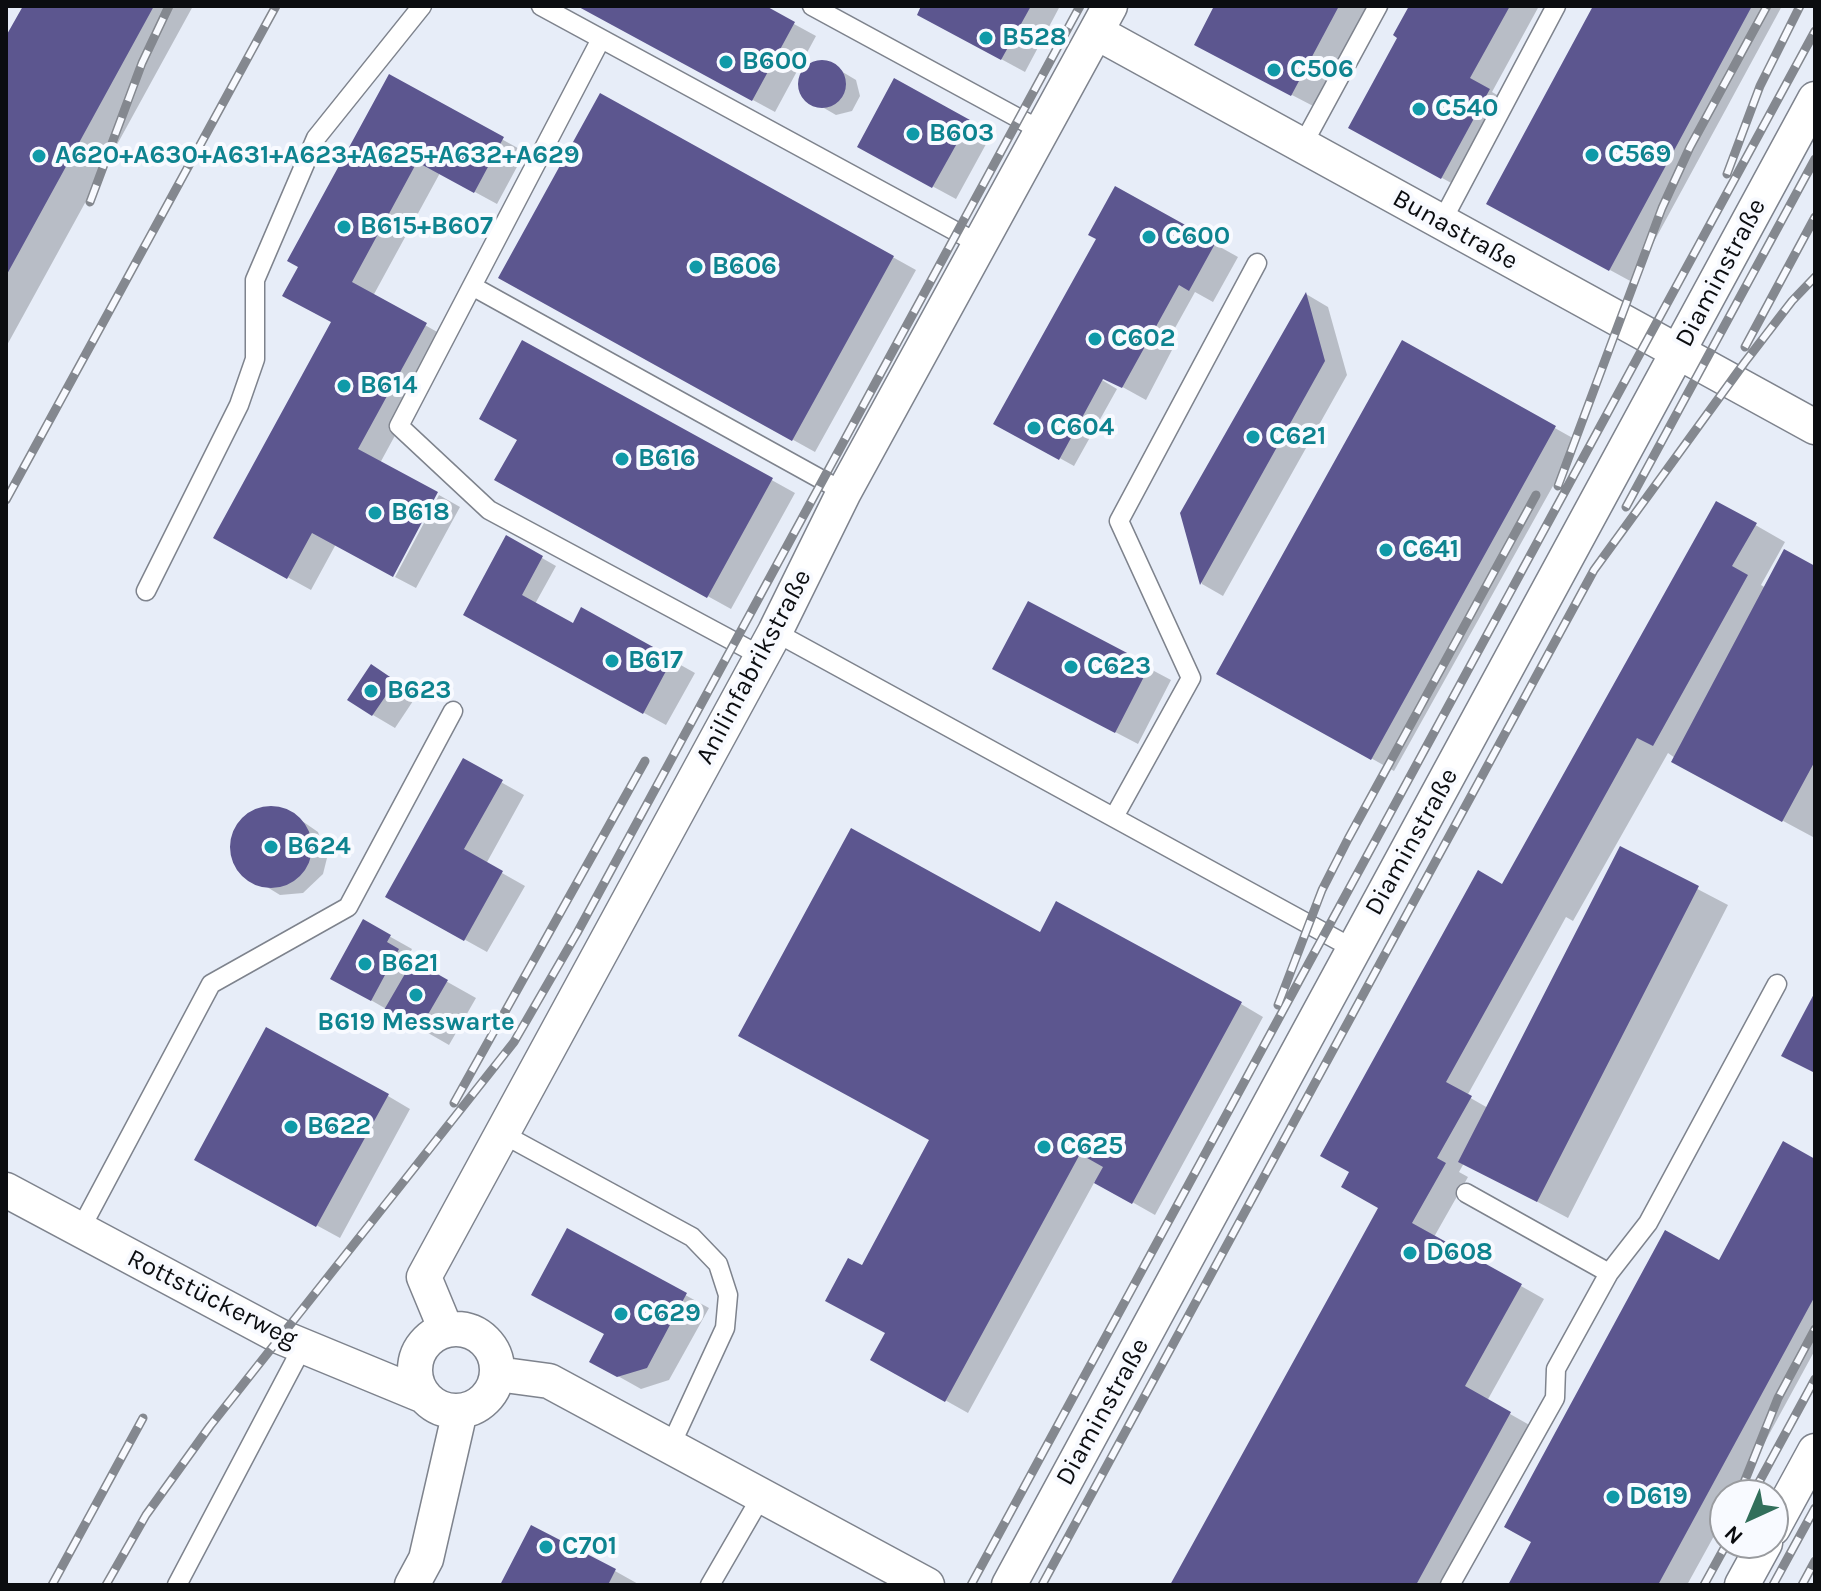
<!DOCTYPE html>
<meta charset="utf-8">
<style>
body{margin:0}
#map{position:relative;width:1821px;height:1591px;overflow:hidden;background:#e7edf8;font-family:Karla,sans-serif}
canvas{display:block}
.frame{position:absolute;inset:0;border:8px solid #0b0d10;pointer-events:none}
.north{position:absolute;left:1709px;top:1479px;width:80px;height:80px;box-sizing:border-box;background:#f8faff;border:2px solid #999b9f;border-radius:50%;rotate:224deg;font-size:22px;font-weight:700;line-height:32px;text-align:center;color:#0b0d10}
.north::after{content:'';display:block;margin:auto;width:28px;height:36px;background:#326f5b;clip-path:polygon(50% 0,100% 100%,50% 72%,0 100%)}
</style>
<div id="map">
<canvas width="1821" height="1591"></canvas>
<div class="frame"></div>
<div class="north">N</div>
</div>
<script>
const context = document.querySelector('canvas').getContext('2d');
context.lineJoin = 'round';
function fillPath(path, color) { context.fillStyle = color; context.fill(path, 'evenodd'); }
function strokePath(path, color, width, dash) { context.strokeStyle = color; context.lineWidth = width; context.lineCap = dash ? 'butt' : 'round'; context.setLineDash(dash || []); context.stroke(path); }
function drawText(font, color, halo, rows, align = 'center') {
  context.font = font + ' Karla,sans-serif'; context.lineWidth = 8; context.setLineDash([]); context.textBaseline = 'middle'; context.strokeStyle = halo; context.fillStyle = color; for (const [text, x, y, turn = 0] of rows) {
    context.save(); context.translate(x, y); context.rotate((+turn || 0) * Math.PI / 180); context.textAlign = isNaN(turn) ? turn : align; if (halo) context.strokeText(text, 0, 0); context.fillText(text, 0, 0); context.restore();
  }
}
const shadow = new Path2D(`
 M25 6H193L6 347V41Z
 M580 6H761L816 36 775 112Z
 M924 6H1060L1025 72 942 27Z
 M1216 6H1369L1315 107 1219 57Z
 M1411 6H1539L1492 92 1511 103 1464 190 1373 140Z
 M1595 6H1782L1632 282 1511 216Z
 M826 62 856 80 860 96 852 111 836 115 805 97 800 81 809 66Z
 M389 77 525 152 497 204 440 173 373 296 448 338 311 590 238 550 333 322Z
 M895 81 991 135 956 199 882 159Z
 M601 95 916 270 815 452 523 290Z
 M1116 189 1238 257 1213 302 1195 292 1165 346 1172 350 1146 400 1099 374 1097 377 1117 389 1074 466 996 423 1097 239Z
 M1306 294 1328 307 1347 375 1223 596 1202 584 1182 514Z
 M523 342 795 493 731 609 519 492Z
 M1403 343 1578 441 1394 771 1219 673Z
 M439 495 460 507 416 588 395 577Z
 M1717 503 1785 542 1761 585 1766 588 1815 568V834L1813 837 1703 778 1668 753 1573 921 1566 917 1467 1096 1488 1108 1621 849 1728 905 1568 1218 1464 1163 1459 1172 1468 1177 1434 1237 1544 1299 1487 1401 1533 1427 1445 1585H1172L1381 1208 1503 886Z
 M507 538 556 566 535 604 573 625 582 610 695 673 666 725 466 615Z
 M1028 604 1171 680 1138 744 1018 681Z
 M371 666 417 695 395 728 373 715Z
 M463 761 524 795 486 864 525 886 487 952 388 897Z
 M274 808 292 814 318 832 327 858 323 874 303 893 280 895 241 871 232 846 241 822 251 813Z
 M364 922 412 949 408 957 419 966 476 998 449 1045 355 991Z
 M1041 934 1241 1004 1263 1017 1155 1215 1095 1181 968 1413 895 1372 887 1333 862 1268Z
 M388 1096 410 1109 340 1238 219 1172Z
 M1815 1161V1350L1736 1495H1725V1516L1687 1585H1510L1719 1262Z
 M568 1231 709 1308 669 1380 641 1389 591 1361 606 1334Z
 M615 1571 640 1585H503Z`);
const building = new Path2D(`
 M23 6H154L6 276V36Z
 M577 6H766L795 22 752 101Z
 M921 6H1031L1001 60 917 15Z
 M1214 6H1339L1291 96 1194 45Z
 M1409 6H1510L1470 78 1490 89 1441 179 1348 128 1397 38 1393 35Z
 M1593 6H1752L1609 271 1486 204Z
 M798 84a24 24 0 1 1 48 0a24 24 0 1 1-48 0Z
 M389 74 504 137 474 193 417 162 352 282 427 323 358 449 438 492 393 577 312 533 287 579 213 538 331 322 282 296 298 267 287 261Z
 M894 78 970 120 932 188 857 147Z
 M600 93 894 256 792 441 498 278Z
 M1115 186 1216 242 1189 291 1179 285 1122 388 1103 379 1059 460 993 424 1096 239 1088 235Z
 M1306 292 1325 361 1200 585 1180 513Z
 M522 340 773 478 707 598 494 480 517 440 479 419Z
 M1402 340 1556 426 1371 760 1216 674Z
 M1716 501 1757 523 1732 566 1748 575 1653 746 1637 738 1446 1082 1472 1096 1437 1158 1446 1163 1412 1223 1522 1284 1465 1386 1511 1412 1416 1585H1170L1378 1208 1341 1187 1349 1172 1320 1156 1478 870 1502 884Z
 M506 535 543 556 522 595 573 623 581 607 673 658 643 714 463 615Z
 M1784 549 1815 566V761L1782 822 1671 762Z
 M1028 601 1150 665 1115 733 992 669Z
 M371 664 396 681 372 716 347 700Z
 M463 758 503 780 464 849 503 871 464 941 385 897Z
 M230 847a41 41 0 1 1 82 0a41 41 0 1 1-82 0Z
 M851 828 1040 932 1056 901 1242 1002 1132 1204 1094 1183 1103 1167 1080 1154 945 1402 870 1360 885 1333 825 1301 848 1258 862 1265 929 1140 738 1036Z
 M1620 846 1699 886 1537 1202 1458 1162Z
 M363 919 391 935 387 942 399 949 371 1001 330 979Z
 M413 960 448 980 419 1030 384 1010Z
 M1815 992V1073L1781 1056Z
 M266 1027 389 1094 316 1227 194 1160Z
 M1783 1141 1815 1159V1296L1658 1585H1508L1531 1542 1504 1527 1665 1230 1719 1260Z
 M567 1228 687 1293 647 1368 617 1377 589 1362 604 1334 531 1295Z
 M531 1525 616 1569 608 1585H500Z`);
const service = new Path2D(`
 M541 6 979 244
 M812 6 1042 131
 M601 39 399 426 489 510 761 656
 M1302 146 1378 6
 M1441 223 1556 6
 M472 286 844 492
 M146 591 239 405 255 359V280L316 138 422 6
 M775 632 1354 949
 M1114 817 1191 678 1119 521 1257 263
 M501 1133 692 1237 718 1264 728 1295 725 1328 670 1447
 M1466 1193 1609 1273
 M80 1230 211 984 348 907 453 711
 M177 1585 303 1346
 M710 1585 761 1497
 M1450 1585 1555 1398 1556 1369 1609 1273 1648 1223 1777 984`);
const minor = new Path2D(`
 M1096 32 1815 427
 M6 1190 281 1337 424 1396
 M415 1370a41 41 0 1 1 82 0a41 41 0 1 1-82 0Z
 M446 1330 424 1277 775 632 844 492 1110 6
 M497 1374 549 1381 927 1585
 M1773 1528 1815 1451
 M412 1585 426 1559 460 1411
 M1009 1585 1815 99
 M1742 1585 1765 1543`);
const rail = new Path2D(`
 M1727 174 1760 86 1800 6
 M90 202 142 63 169 6
 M1745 347 1815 217
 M1558 486 1662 208 1690 147 1767 6
 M6 500 276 6
 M1626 507 1815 159
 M1278 1005 1322 890 1348 839 1536 495
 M454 1103 645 761
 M1739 1495 1778 1398 1815 1329
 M1752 1495 1815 1379
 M52 1585 143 1418
 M106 1585 146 1515 210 1426 514 1042 577 933 1080 6
 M971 1585 1815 31
 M1042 1585 1594 570 1745 362 1792 301 1815 277
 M1704 1585 1727 1543
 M1773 1585 1815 1508
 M1802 1585 1815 1561`);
const markers = [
 [986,38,8,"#0f9aa8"],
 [726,62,8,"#0f9aa8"],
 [1274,70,8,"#0f9aa8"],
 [1419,109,8,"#0f9aa8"],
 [913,134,8,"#0f9aa8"],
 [1592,155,8,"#0f9aa8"],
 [39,156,8,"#0f9aa8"],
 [344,227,8,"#0f9aa8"],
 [1149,237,8,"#0f9aa8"],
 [696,267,8,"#0f9aa8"],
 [1095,339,8,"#0f9aa8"],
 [344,386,8,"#0f9aa8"],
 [1034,428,8,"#0f9aa8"],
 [1253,437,8,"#0f9aa8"],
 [622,459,8,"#0f9aa8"],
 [375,513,8,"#0f9aa8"],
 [1386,550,8,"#0f9aa8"],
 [612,661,8,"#0f9aa8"],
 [1071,667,8,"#0f9aa8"],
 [371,691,8,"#0f9aa8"],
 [271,847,8,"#0f9aa8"],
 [365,964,8,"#0f9aa8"],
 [416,995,8,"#0f9aa8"],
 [291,1127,8,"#0f9aa8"],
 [1044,1147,8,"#0f9aa8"],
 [1410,1253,8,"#0f9aa8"],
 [621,1314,8,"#0f9aa8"],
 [1613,1497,8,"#0f9aa8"],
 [546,1547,8,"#0f9aa8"]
];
const cultureNames = [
 ["B528",1002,38],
 ["B600",742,62],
 ["C506",1290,70],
 ["C540",1435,109],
 ["B603",929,134],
 ["C569",1608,155],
 ["A620+A630+A631+A623+A625+A632+A629",55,156],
 ["B615+B607",360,227],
 ["C600",1165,237],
 ["B606",712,267],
 ["C602",1111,339],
 ["B614",360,386],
 ["C604",1050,428],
 ["C621",1269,437],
 ["B616",638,459],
 ["B618",391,513],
 ["C641",1402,550],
 ["B617",628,661],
 ["C623",1087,667],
 ["B623",387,691],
 ["B624",287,847],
 ["B621",381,964],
 ["B619 Messwarte",416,1023,"center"],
 ["B622",307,1127],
 ["C625",1060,1147],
 ["D608",1426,1253],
 ["C629",637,1314],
 ["D619",1629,1497],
 ["C701",562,1547]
];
const streetNames = [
 ["Bunastraße",1455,230,29],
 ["Diaminstraße",1721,273,-62],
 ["Anilinfabrikstraße",754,667,-62],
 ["Diaminstraße",1412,842,-61],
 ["Rottstückerweg",212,1299,27],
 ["Diaminstraße",1103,1412,-61]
];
fillPath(shadow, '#0003');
fillPath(building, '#5c568f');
strokePath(service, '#7e838d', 21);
strokePath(minor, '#7e838d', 37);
strokePath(service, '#fff', 18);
strokePath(minor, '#fff', 34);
strokePath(rail, '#84888f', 9);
strokePath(rail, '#f8faff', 6, [18]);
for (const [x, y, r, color] of markers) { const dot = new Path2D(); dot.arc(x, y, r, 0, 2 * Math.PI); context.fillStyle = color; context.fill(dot); strokePath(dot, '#f8faff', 3); }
drawText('bold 26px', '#0d838f', '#f8faff', cultureNames, 'left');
drawText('26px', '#0b0d10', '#f8faff', streetNames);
</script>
